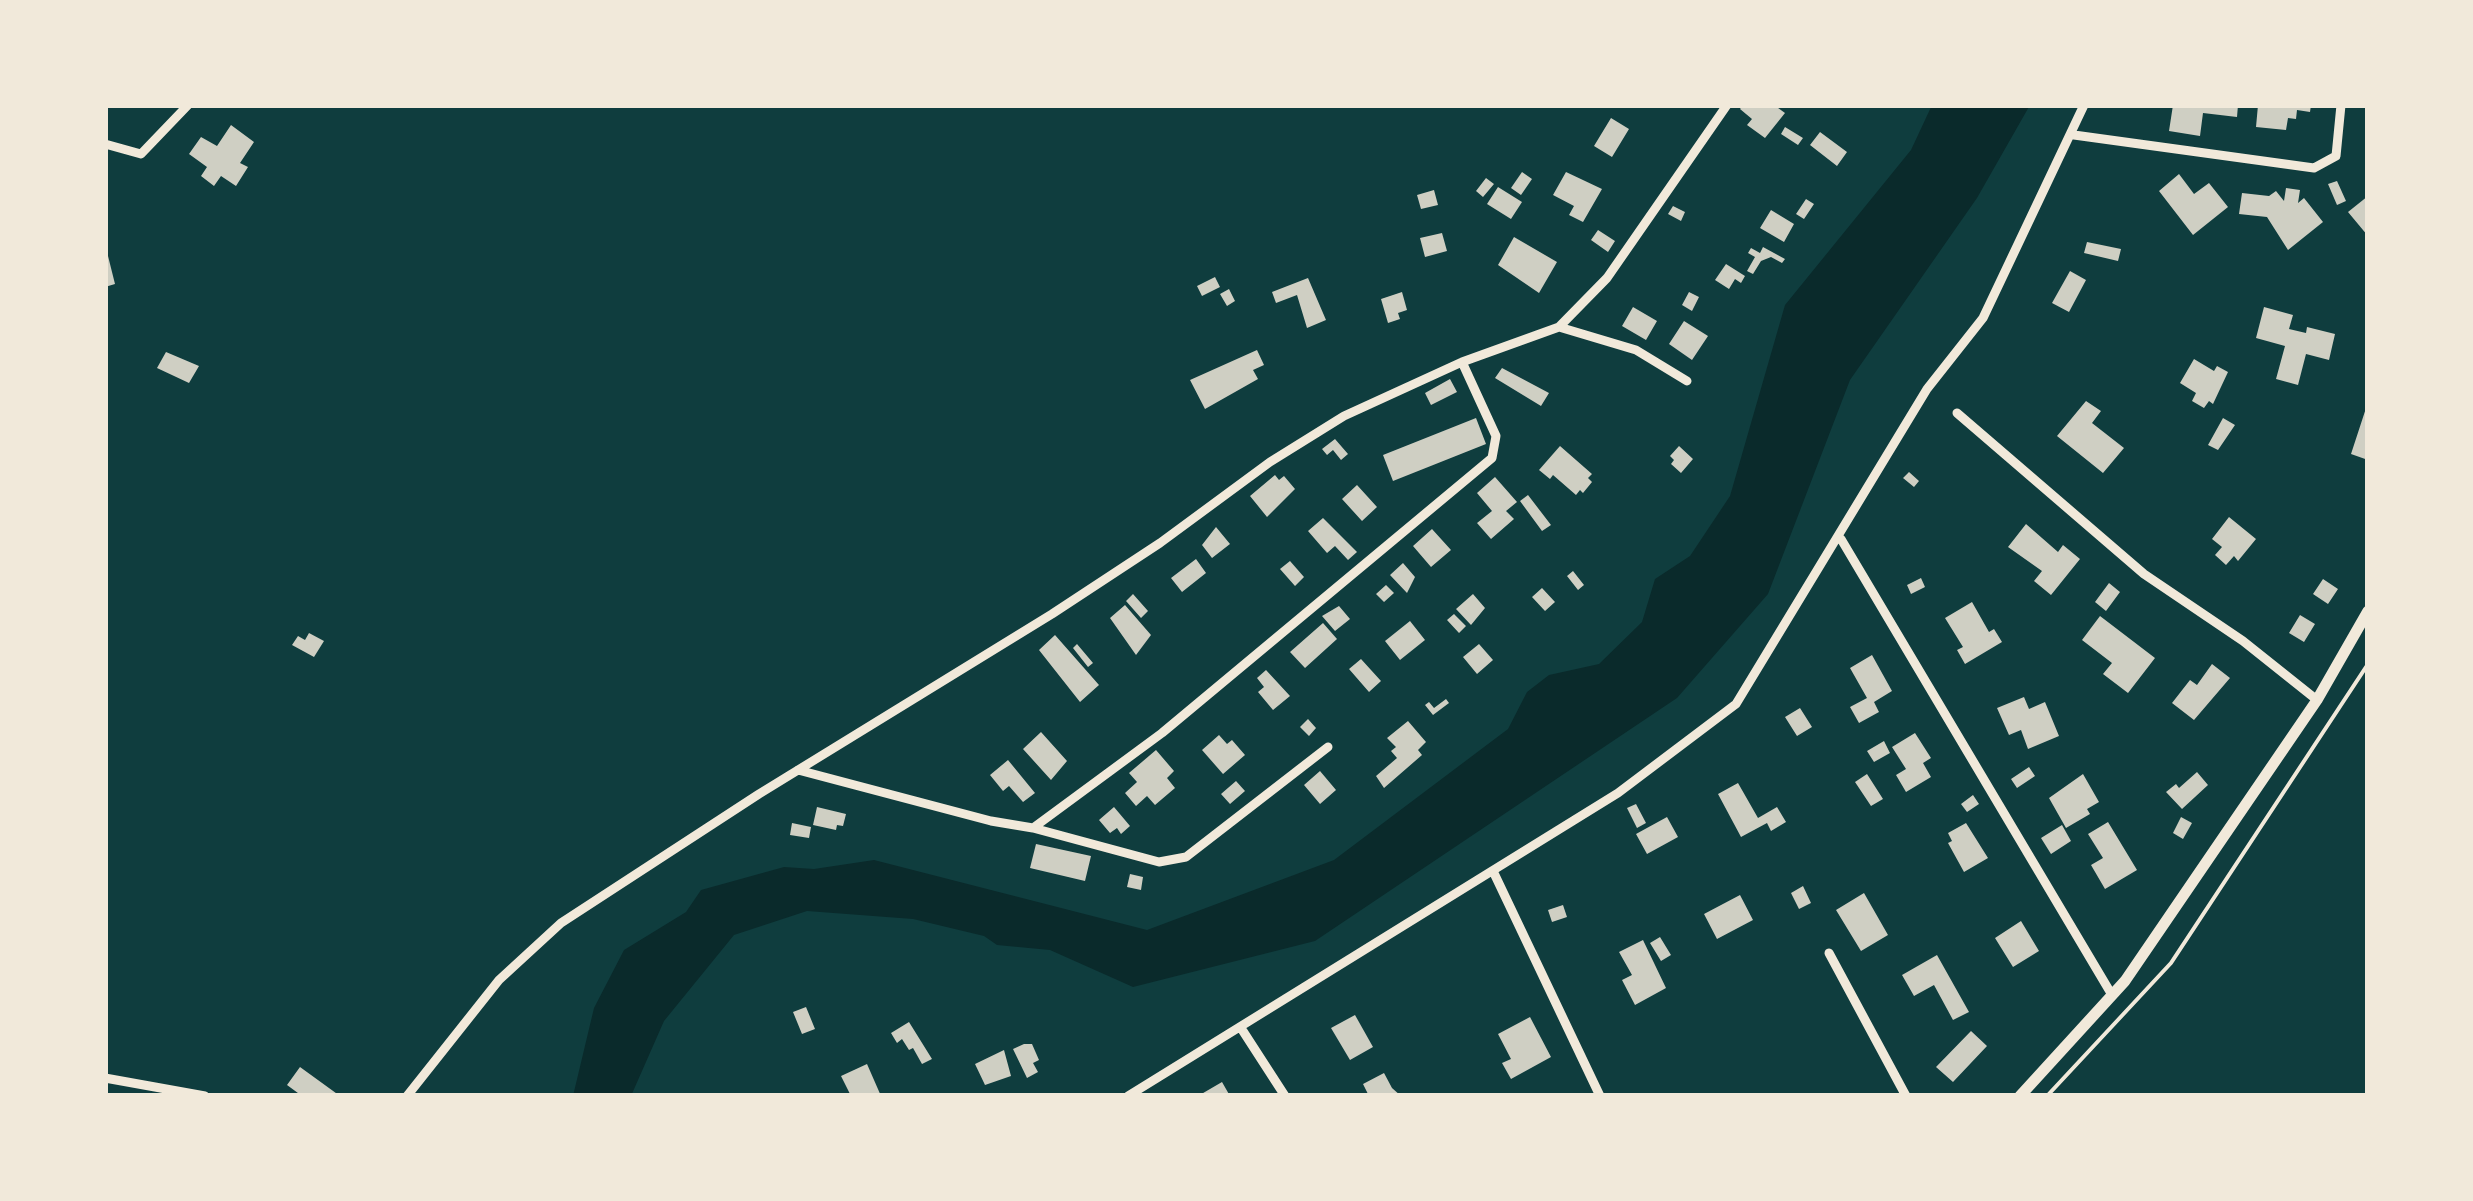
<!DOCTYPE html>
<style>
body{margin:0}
#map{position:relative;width:2473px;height:1201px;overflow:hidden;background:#0f3d3e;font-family:"DejaVu Sans",sans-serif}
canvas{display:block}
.frame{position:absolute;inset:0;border:108px solid #f1e9da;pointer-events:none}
</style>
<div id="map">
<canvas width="2473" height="1201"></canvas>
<div class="frame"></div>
</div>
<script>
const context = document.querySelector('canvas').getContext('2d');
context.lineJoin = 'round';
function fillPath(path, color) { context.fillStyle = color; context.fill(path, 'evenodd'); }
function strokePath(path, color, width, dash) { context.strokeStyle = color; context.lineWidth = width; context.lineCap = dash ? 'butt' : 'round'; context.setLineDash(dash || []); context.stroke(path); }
const water = new Path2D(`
 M1932 105H2030L1977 198 1850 380 1768 594 1677 698 1315 941 1133 987 1050 950 997 945 984 936 913 919 807 911 734 935 664 1021 631 1096H573L594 1008 624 950 686 912 701 890 784 867 814 869 874 860 1147 930 1334 860 1508 729 1527 692 1549 675 1599 664 1642 622 1655 579 1690 556 1730 496 1785 305 1911 150Z`);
const building = new Path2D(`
 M1743 105H1774L1785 113 1765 138 1747 125 1752 119 1740 109Z
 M2173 105H2238L2237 117 2203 113 2200 136 2169 131Z
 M2258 105H2311L2310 112 2297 110 2296 119 2288 118 2286 130 2256 127Z
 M1611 118 1629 129 1612 157 1594 146Z
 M231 125 254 142 240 163 248 167 236 186 221 176 214 186 201 176 207 167 189 154 201 137 217 146Z
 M1785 127 1803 138 1798 145 1781 134Z
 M1820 132 1847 152 1837 166 1810 145Z
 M1522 172 1532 179 1521 195 1511 188Z
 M1566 172 1602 189 1583 222 1569 215 1574 206 1553 195Z
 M2179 174 2194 194 2209 183 2228 207 2193 235 2159 191Z
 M1486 178 1494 184 1483 197 1476 191Z
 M2337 181 2346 201 2337 205 2328 184Z
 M1498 187 1522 202 1511 219 1487 204Z
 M2286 188 2300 190 2298 203 2304 198 2323 222 2288 250 2267 217 2239 214 2242 193 2269 196 2276 191 2284 201Z
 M1434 190 1438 205 1421 209 1417 195Z
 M2368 196V236L2348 212Z
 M1806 199 1814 204 1804 219 1796 214Z
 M1673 206 1685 212 1681 221 1668 214Z
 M1771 210 1794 224 1784 242 1760 228Z
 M1598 230 1615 241 1608 252 1591 240Z
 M1442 233 1447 251 1425 257 1420 238Z
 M1514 237 1557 262 1539 293 1498 265Z
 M2087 242 2121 249 2118 261 2084 253Z
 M105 244 115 284 105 287Z
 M1763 247 1785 259 1782 263 1771 257 1761 261 1753 274 1747 271 1755 257 1748 253 1751 248 1760 253Z
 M1726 264 1745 276 1741 283 1735 279 1729 289 1715 280Z
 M2070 271 2086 280 2069 312 2052 303Z
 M1215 277 1220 287 1202 296 1197 286Z
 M1308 278 1326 320 1307 328 1297 295 1276 303 1272 292Z
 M1229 289 1235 301 1227 306 1220 294Z
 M1402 292 1407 310 1398 313 1400 319 1388 323 1381 299Z
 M1689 292 1699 297 1692 311 1682 305Z
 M1633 307 1657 321 1646 340 1622 326Z
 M2264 307 2293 315 2289 329 2306 333 2307 327 2335 334 2329 360 2306 354 2298 385 2276 379 2285 346 2256 338Z
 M1684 321 1708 336 1692 360 1669 344Z
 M1257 350 1264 365 1253 370 1258 379 1205 409 1190 380Z
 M166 352 199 366 189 383 157 368Z
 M2194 359 2214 371 2217 366 2228 372 2213 404 2209 401 2204 408 2192 401 2196 393 2180 383Z
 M1502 368 1549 393 1541 406 1495 378Z
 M1450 379 1457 392 1431 405 1425 393Z
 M2086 401 2101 411 2092 423 2124 448 2103 473 2057 436Z
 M2368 402V460L2351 454Z
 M1476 418 1486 444 1393 481 1383 455Z
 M2223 418 2235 425 2218 450 2208 445Z
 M1335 439 1348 454 1341 460 1333 450 1327 455 1322 449Z
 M1560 446 1592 474 1588 478 1592 482 1583 493 1580 490 1576 495 1553 475 1550 479 1539 470Z
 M1679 446 1693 459 1681 473 1671 464 1674 460 1670 456Z
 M1909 472 1919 481 1914 487 1903 478Z
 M1275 475 1279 480 1284 476 1295 489 1267 517 1250 496Z
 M1495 477 1517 502 1506 511 1514 519 1491 539 1477 523 1492 511 1477 493Z
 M1357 485 1377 507 1362 521 1342 499Z
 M1528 495 1551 525 1542 531 1520 501Z
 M2229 517 2256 539 2238 561 2234 556 2226 565 2215 555 2222 547 2212 539Z
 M1323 518 1357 552 1348 560 1335 546 1327 553 1308 531Z
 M2026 524 2058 552 2063 545 2080 559 2051 595 2034 581 2042 571 2008 547Z
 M1216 527 1230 544 1212 558 1202 545Z
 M1432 529 1451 550 1431 567 1413 546Z
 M1196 559 1206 573 1182 592 1171 578Z
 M1290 561 1304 577 1295 586 1280 569Z
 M1403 563 1415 577 1407 593 1390 575Z
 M1573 571 1584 585 1578 590 1567 576Z
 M1921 578 1925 587 1911 594 1907 585Z
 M2323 579 2338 589 2328 604 2313 594Z
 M2109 583 2120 592 2106 611 2095 602Z
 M1386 585 1394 593 1384 602 1376 594Z
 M1542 588 1555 602 1545 611 1532 597Z
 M1133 594 1148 611 1141 618 1126 601Z
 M1473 594 1485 608 1471 625 1456 609Z
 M1972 602 1989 632 1994 629 2002 642 1965 664 1957 650 1963 647 1945 618Z
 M1125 605 1151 635 1136 655 1110 618Z
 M1339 606 1350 619 1335 631 1322 616Z
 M1454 614 1466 626 1459 633 1447 620Z
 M2300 615 2315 624 2304 642 2289 633Z
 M2100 616 2155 658 2128 693 2103 674 2112 663 2082 640Z
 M1410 621 1425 640 1400 660 1385 641Z
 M1323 623 1337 639 1305 668 1290 652Z
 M309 633 324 641 314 657 292 645 298 636 305 640Z
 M1055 635 1099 685 1080 702 1039 650Z
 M1077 644 1093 663 1088 667 1073 648Z
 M1479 644 1493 660 1477 674 1463 657Z
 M1872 655 1892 691 1874 702 1879 712 1859 723 1850 707 1867 698 1850 668Z
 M1361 659 1381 681 1369 692 1349 669Z
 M2212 664 2230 678 2194 720 2172 703 2190 680 2197 685Z
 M1266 670 1290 696 1273 710 1258 692 1264 687 1257 678Z
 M2024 697 2029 709 2045 702 2059 736 2028 749 2021 730 2009 735 1997 708Z
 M1446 699 1449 703 1433 715 1425 705 1429 702 1434 708Z
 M1800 708 1812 727 1797 736 1785 717Z
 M1308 719 1316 728 1309 736 1300 727Z
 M1408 721 1426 742 1418 750 1422 755 1384 788 1376 776 1397 758 1391 751 1396 747 1387 738Z
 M1041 732 1067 761 1051 780 1023 749Z
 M1915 733 1931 758 1923 763 1931 777 1906 792 1896 775 1906 769 1892 747Z
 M1219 735 1227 744 1232 740 1245 755 1223 774 1202 750Z
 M1884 741 1890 753 1874 762 1867 751Z
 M1156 750 1174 771 1167 778 1175 788 1155 805 1147 796 1136 806 1125 793 1137 782 1129 773Z
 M1008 760 1035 793 1023 802 1009 786 1003 791 990 775Z
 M2029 767 2035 776 2017 788 2011 779Z
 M1320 771 1336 790 1320 804 1304 785Z
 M2197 772 2208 785 2182 809 2166 792 2176 784 2179 788Z
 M1867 774 1883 799 1871 806 1855 782Z
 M2083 774 2099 802 2087 809 2090 814 2066 828 2049 798Z
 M1236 781 1245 791 1230 804 1221 794Z
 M1738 783 1758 818 1777 807 1786 822 1771 831 1767 823 1741 837 1718 794Z
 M1973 795 1979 804 1967 812 1961 804Z
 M1636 804 1646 823 1637 828 1627 808Z
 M817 807 846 814 843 826 837 825 836 830 813 825Z
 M1114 807 1130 826 1121 834 1117 828 1110 833 1099 820Z
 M1667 817 1678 837 1647 854 1636 834Z
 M2181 817 2192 823 2183 839 2173 833Z
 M2108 822 2137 870 2105 889 2091 865 2103 858 2088 834Z
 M792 823 811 827 809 838 790 835Z
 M1966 823 1988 858 1964 872 1948 843 1952 841 1948 833Z
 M2062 825 2071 841 2051 854 2041 838Z
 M1036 844 1091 856 1085 881 1030 868Z
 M1130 874 1143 877 1141 890 1127 887Z
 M1803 886 1811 903 1799 909 1791 893Z
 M1864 893 1888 935 1861 951 1836 910Z
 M1740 895 1753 920 1717 939 1704 914Z
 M1563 905 1567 917 1552 922 1548 910Z
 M2021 921 2039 951 2013 967 1995 938Z
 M1660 937 1671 955 1661 961 1650 943Z
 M1643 940 1666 988 1635 1005 1622 980 1632 975 1619 952Z
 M1937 955 1969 1012 1953 1020 1934 985 1914 996 1902 975Z
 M806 1007 815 1029 802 1034 793 1012Z
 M1355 1015 1373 1047 1350 1060 1331 1028Z
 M1530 1017 1551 1057 1511 1079 1502 1063 1511 1059 1498 1034Z
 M909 1022 932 1059 922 1064 913 1048 909 1050 902 1039 897 1043 891 1033Z
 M1971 1031 1987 1046 1953 1082 1936 1067Z
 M1024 1044H1032L1039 1060 1033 1063 1038 1072 1027 1078 1013 1049Z
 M1004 1050 1011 1076 985 1085 975 1064Z
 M867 1064 881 1096H851L841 1076Z
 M300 1067 340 1096H302L287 1085Z
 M1384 1073 1392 1088 1401 1096H1369L1363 1084Z
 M1222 1082 1230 1096H1198Z`);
const path = new Path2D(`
 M2047 1096 2171 963 2368 664`);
const minor = new Path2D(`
 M2074 135 2314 168 2336 156 2341 105
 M105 144 141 154 188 105
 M1559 327 1636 350 1687 381
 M1957 413 2144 574 2243 641 2317 700
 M1841 539 2112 995
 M798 770 991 821 1033 828 1162 733 1492 458 1496 436 1462 362
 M1033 828 1159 862 1186 857 1328 747
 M1493 871 1600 1096
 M1829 953 1906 1096
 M1241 1028 1285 1096
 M105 1078 205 1096
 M407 1096 499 980 561 923 759 794 1052 614 1160 543 1270 462 1344 416 1462 362 1559 327 1607 278 1727 105
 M1128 1096 1618 793 1736 704 1927 389 1983 318 2084 105`);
const tertiary = new Path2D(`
 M2020 1096 2125 981 2317 700 2368 611`);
fillPath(water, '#0a2a2b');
fillPath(building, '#cfcfc3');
strokePath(path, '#f1e9da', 4);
strokePath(minor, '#f1e9da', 9);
strokePath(tertiary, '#f1e9da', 11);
</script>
